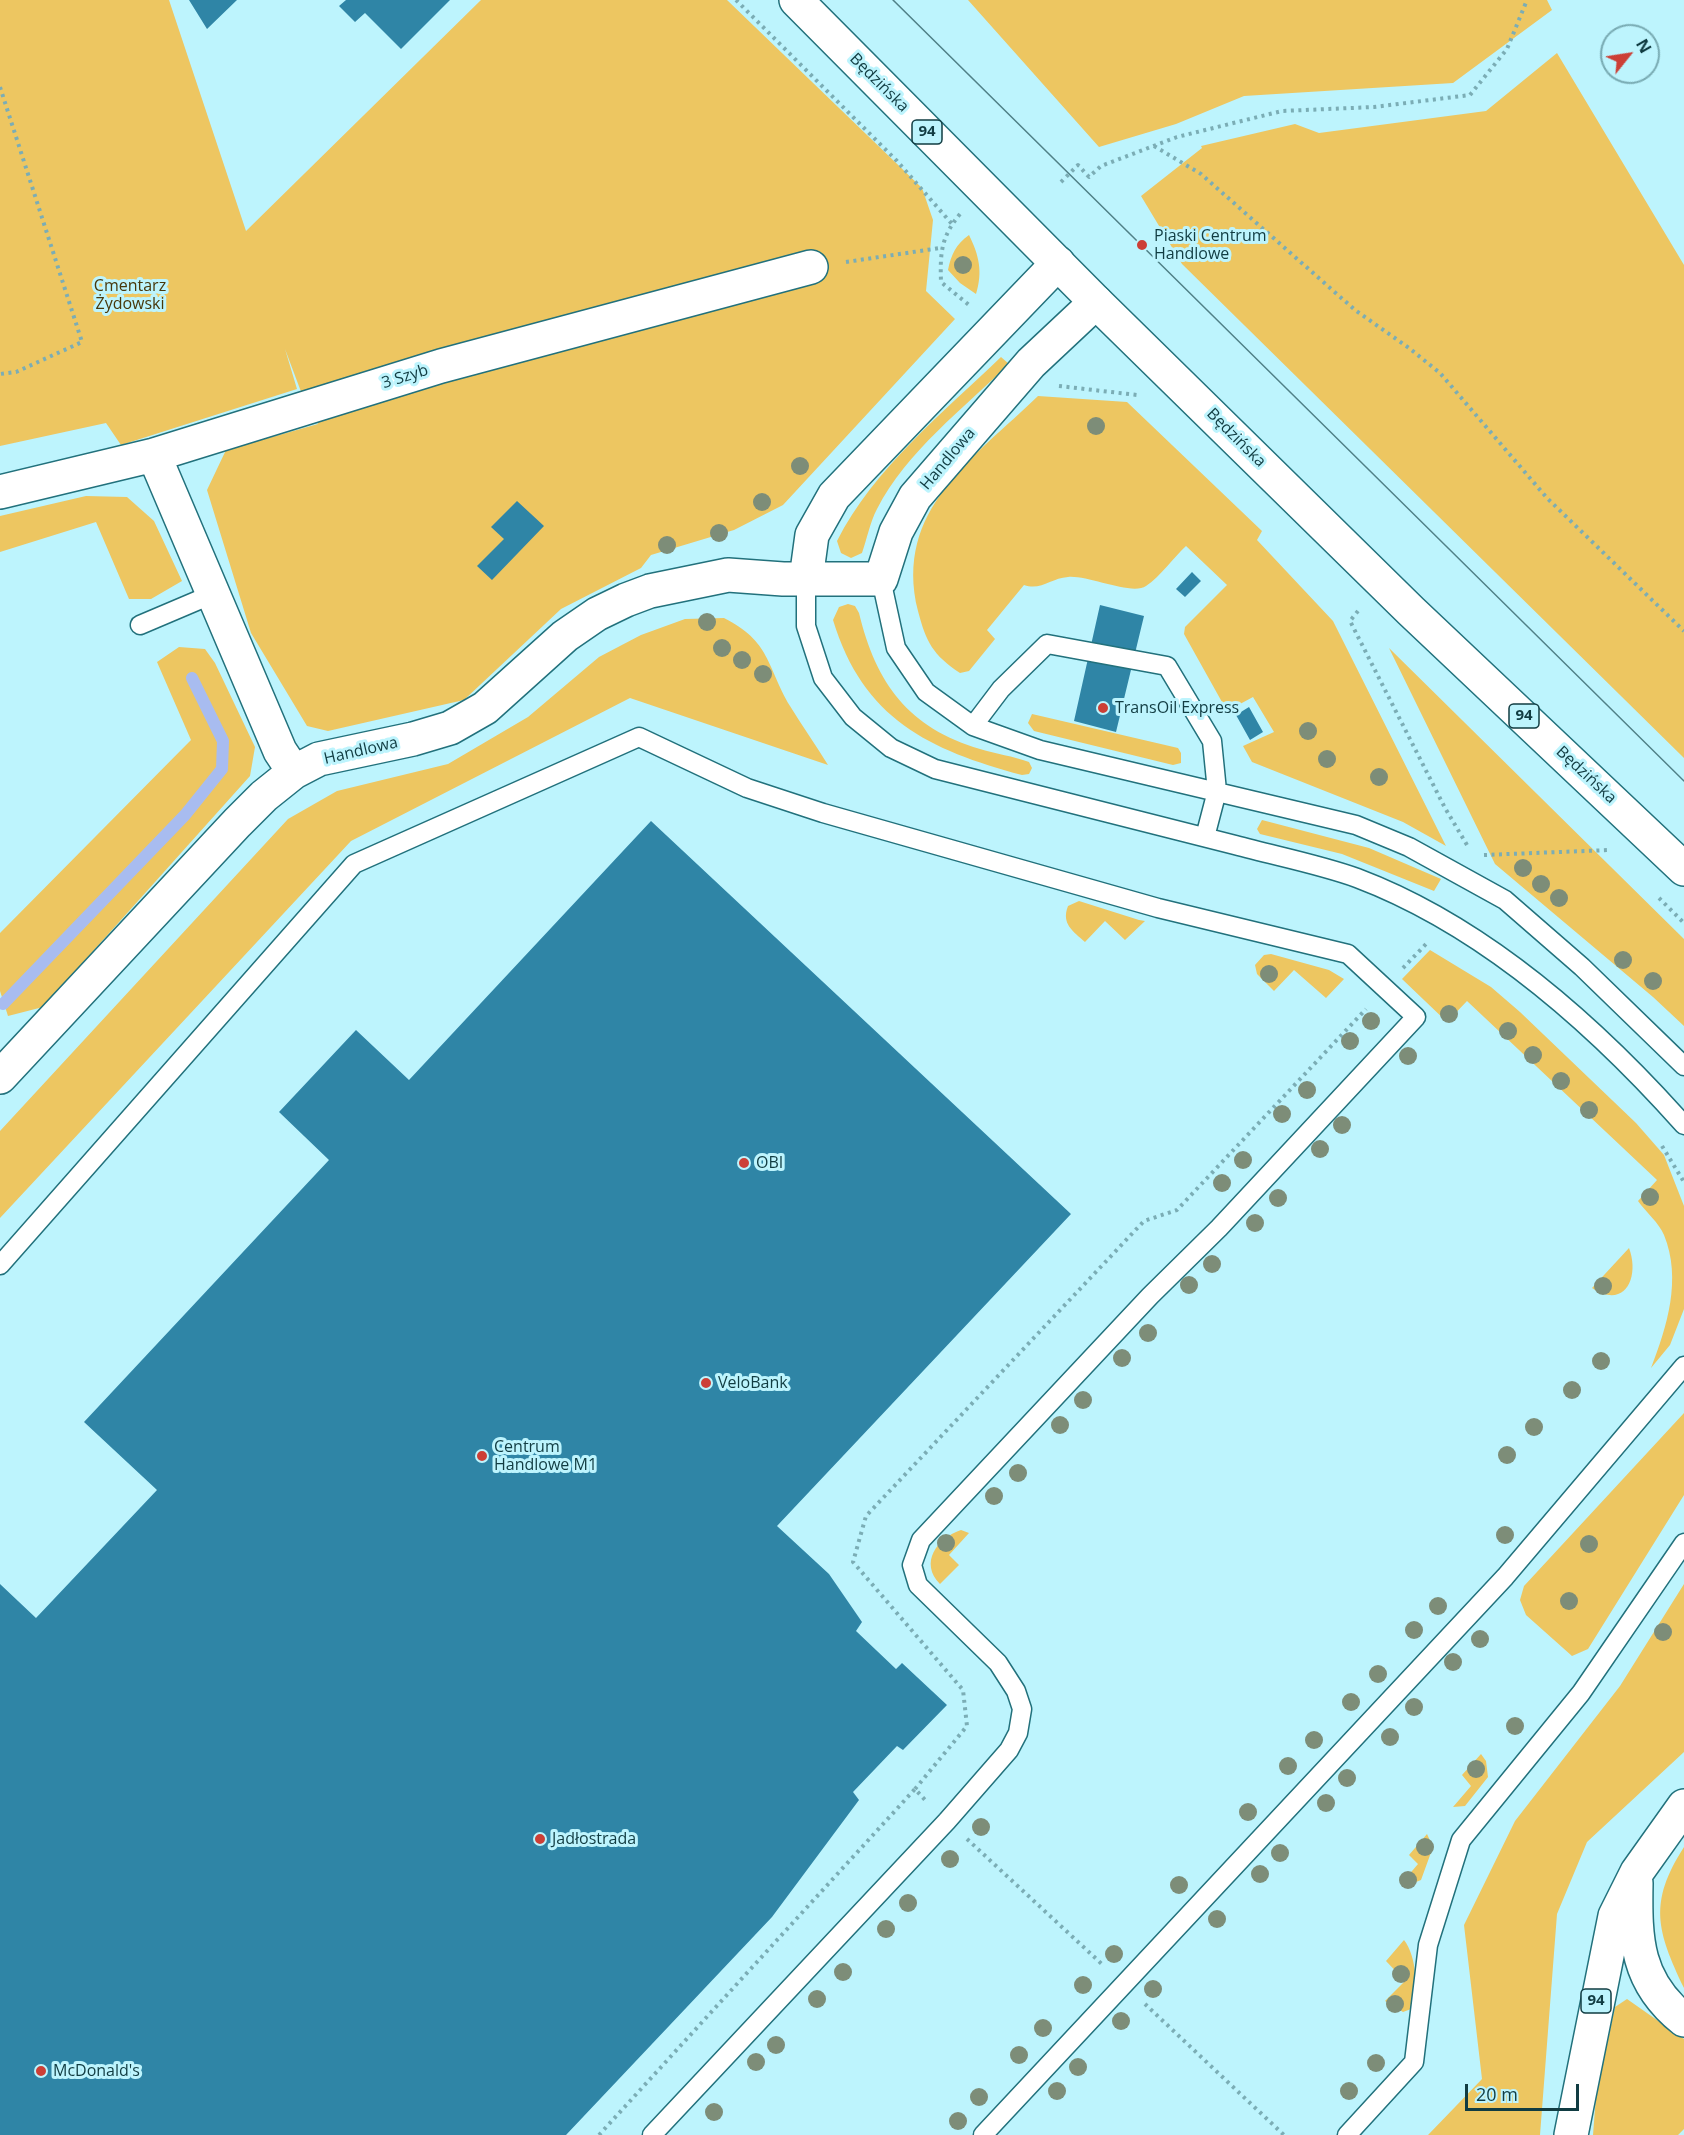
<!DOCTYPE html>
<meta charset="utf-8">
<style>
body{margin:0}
#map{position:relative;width:1684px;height:2135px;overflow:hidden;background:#bdf4fd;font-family:"Open Sans",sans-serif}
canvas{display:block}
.north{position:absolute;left:1600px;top:24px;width:60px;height:60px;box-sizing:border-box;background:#bdf4fd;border:2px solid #78aab2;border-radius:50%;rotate:60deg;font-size:16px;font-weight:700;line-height:24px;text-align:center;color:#113c42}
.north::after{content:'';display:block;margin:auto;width:21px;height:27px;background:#cc3f36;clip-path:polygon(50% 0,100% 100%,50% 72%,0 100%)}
.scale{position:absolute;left:1465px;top:2084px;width:114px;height:27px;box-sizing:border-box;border:3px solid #113c42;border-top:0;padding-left:8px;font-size:18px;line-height:21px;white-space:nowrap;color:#113c42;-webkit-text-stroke:4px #bdf4fd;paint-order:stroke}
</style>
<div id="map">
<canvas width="1684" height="2135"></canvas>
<div class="north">N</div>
<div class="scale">20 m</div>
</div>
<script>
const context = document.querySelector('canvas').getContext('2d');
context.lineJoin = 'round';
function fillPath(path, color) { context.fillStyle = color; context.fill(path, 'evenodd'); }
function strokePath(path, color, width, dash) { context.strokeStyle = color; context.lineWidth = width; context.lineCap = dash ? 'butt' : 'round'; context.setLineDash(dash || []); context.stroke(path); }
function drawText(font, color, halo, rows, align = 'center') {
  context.font = font + ' "Open Sans",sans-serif'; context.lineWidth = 6; context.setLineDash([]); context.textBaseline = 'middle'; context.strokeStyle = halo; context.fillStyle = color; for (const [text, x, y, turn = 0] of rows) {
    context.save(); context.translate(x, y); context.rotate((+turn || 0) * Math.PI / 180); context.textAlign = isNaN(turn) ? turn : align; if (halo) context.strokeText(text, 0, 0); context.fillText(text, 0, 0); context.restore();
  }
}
const green = new Path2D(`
 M0 0H169L246 231 481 0H727L922 188 933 220 926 291 955 319 783 505 734 530 651 555 641 568 561 609 464 700 328 731 307 726 251 633 207 490 226 450 318 424 300 389 285 349 297 389 121 445 106 423 0 446Z
 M968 0H1547L1552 10 1453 83 1244 96 1176 124 1099 147Z
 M1557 53 1684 265V758L1182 264 1141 196 1202 148 1201 146 1295 124 1319 133 1486 111Z
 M969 235C979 255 983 272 976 294L960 283 948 270C951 255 956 244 969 235Z
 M1001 357 1009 364C964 408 906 452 877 509 870 522 867 539 862 553L851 558 841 553 837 541C874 468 943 413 1001 357Z
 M1038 396 1127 402 1262 531 1257 540 1333 621 1446 846 1403 822 1252 762 1243 746 1274 732 1253 697 1227 711 1184 634 1185 627 1227 585 1186 546C1173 558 1161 576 1146 586 1132 596 1088 575 1068 577 1051 578 1041 591 1024 585L987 630 995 639 969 671 960 673C933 655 926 642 918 611 893 510 974 458 1038 396Z
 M86 496 127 497 154 521 182 581 151 599H129L96 522 0 552V516Z
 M848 604 855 606 859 613C876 684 909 728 980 749 996 754 1013 756 1029 762L1032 768 1029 774 1022 775C929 750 863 719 833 620L839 607Z
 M724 618C771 642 766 665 790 706 802 726 816 745 828 765L630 698 351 841 0 1218V1131L288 819 337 791 448 764 528 717 599 657 641 635 685 619Z
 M179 647 205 649 215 663 255 747 250 776 43 1007 8 1016 0 991V933L191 740 157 662Z
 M1389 648 1684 939V1026L1653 997 1495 864Z
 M1032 714 1178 748 1181 753V763L1173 765 1034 731 1028 723Z
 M1262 820 1369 848 1441 879 1434 891 1342 854 1260 834 1257 829Z
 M1079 901 1139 920 1145 921 1125 940 1105 921 1085 942C1073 931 1061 924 1068 906Z
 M1430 950 1491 987 1520 1012 1636 1123 1664 1155 1684 1206V1309L1670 1345 1651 1368C1667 1327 1682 1279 1664 1235 1659 1223 1646 1212 1638 1201L1657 1180 1467 1001 1447 1022 1402 979Z
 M1271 954 1329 970 1344 979 1326 998 1294 970 1274 991 1257 974 1255 965 1264 955Z
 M1629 1248C1640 1277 1625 1310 1592 1288Z
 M1684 1413V1495L1588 1649 1572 1656 1526 1615 1520 1600 1524 1586Z
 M961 1530 969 1533 949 1555 959 1565 940 1584C919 1563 937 1538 961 1530Z
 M1684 1584V1752L1587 1842 1557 1914 1540 2135H1428L1482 2079 1464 1925 1515 1821 1620 1686Z
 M1481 1754 1486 1761 1488 1777 1465 1806 1453 1807 1471 1786 1462 1775Z
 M1427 1834 1433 1847 1421 1880 1406 1886 1401 1884 1418 1864 1409 1855Z
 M1684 1847V1988C1657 1931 1648 1903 1684 1847Z
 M1404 1940C1417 1957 1418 1989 1411 2009L1403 2012 1385 2001 1405 1981 1386 1961Z
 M1627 1999 1684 2039V2129L1678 2135H1593L1596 2096 1615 2007Z`);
const stream = new Path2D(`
 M3 1004 185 815 222 769 223 741 192 678`);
const building = new Path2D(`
 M189 0H237L207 29Z
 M346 0H450L401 49 365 13 355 22 339 6Z
 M517 501 544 526 492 580 477 566 504 539 491 527Z
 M1192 572 1201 581 1185 597 1176 589Z
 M1100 605 1144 616 1116 732 1074 721Z
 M1249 707 1263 732 1250 740 1236 715Z
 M651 821 1071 1214 777 1526 829 1574 862 1622 856 1631 896 1669 902 1663 947 1705 903 1750 897 1746 853 1792 859 1800 772 1917 566 2135H0V1584L36 1618 157 1490 84 1422 329 1160 279 1112 356 1030 409 1080Z`);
const path = new Path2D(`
 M736 0 897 161 952 224
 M0 87 82 342 16 372 0 374
 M1154 146 1201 174 1355 310 1409 348 1440 373 1547 498 1684 631
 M1061 182 1078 165 1089 177 1101 166 1177 137 1282 111 1374 107 1470 95 1507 49 1527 0
 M960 214C941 237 940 253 941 282L969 305
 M846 262 940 248
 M1059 386 1137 395
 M1358 611 1350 621 1445 808 1467 845
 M1484 855 1610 850
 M1659 898 1684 923
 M1403 968 1427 943
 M1662 1146 1684 1182
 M915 1789 967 1726 963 1690 853 1562 866 1516 1144 1221 1177 1210 1366 1009
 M967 1839 1104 1966
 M1145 2004 1284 2135
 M599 2135 915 1789 926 1801`);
const service = new Path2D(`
 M806 579V626L823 678 853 717 891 748 935 769C1035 795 1135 819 1235 845 1275 856 1318 864 1357 878 1484 926 1595 1025 1684 1125
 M881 579 896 648 926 692 973 726 1040 750 1356 825 1409 847 1505 900 1582 967 1684 1066
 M140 625 213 594
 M973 726 1001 689 1047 644 1167 666 1212 741 1217 791 1205 837
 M0 1265 354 864 639 737 747 788 823 813 1158 908 1348 954 1416 1017 1219 1228 1150 1296 921 1540 912 1565 918 1585 998 1663 1016 1691 1022 1709 1018 1733 1009 1750 947 1821 652 2135
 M983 2135 1505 1577 1684 1366
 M1347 2135 1414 2062 1428 1945 1461 1840 1581 1693 1684 1543`);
const minor = new Path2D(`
 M154 455 280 751 294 772
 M0 492 154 455 441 366 811 267
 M806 579 812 535 834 496 1058 263
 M0 1077 237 823 264 796 294 772 319 759 413 739 450 728 485 708 565 636 597 614 626 600 650 591 728 575 783 579H881L896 532 915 497 1031 363 1096 302`);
const primary = new Path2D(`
 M796 0 1096 302 1411 611 1684 869
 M1636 1883C1635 1940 1636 1982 1684 2020
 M1571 2135 1615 1916 1637 1872 1684 1806`);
const tram = new Path2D(`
 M893 0 1684 781`);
const trees = [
 [963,265],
 [1096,426],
 [800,466],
 [762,502],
 [719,533],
 [667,545],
 [707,622],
 [722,648],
 [742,660],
 [763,674],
 [1308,731],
 [1327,759],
 [1379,777],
 [1523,868],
 [1541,884],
 [1559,898],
 [1623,960],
 [1269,974],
 [1653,981],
 [1449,1014],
 [1371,1021],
 [1508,1031],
 [1350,1041],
 [1533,1055],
 [1408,1056],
 [1561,1081],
 [1307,1090],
 [1589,1110],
 [1282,1114],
 [1342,1125],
 [1320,1149],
 [1243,1160],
 [1222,1183],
 [1650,1197],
 [1278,1198],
 [1255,1223],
 [1212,1264],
 [1189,1285],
 [1603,1286],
 [1148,1333],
 [1122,1358],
 [1601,1361],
 [1572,1390],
 [1083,1400],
 [1060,1425],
 [1534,1427],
 [1507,1455],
 [1018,1473],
 [994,1496],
 [1505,1535],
 [946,1543],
 [1589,1544],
 [1569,1601],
 [1438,1606],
 [1414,1630],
 [1663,1632],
 [1480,1639],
 [1453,1662],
 [1378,1674],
 [1351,1702],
 [1414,1707],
 [1515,1726],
 [1390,1737],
 [1314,1740],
 [1288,1766],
 [1476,1769],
 [1347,1778],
 [1326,1803],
 [1248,1812],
 [981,1827],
 [1425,1847],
 [1280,1853],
 [950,1859],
 [1260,1874],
 [1408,1880],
 [1179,1885],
 [908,1903],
 [1217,1919],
 [886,1929],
 [1114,1954],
 [843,1972],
 [1401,1974],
 [1083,1985],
 [1153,1989],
 [817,1999],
 [1395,2004],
 [1121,2021],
 [1043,2028],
 [776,2045],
 [1019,2055],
 [756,2062],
 [1376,2063],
 [1078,2067],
 [1057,2091],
 [1349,2091],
 [979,2097],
 [714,2112],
 [958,2121]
];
const markers = [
 [1142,245,6,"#cc3f36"],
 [1103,708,6,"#cc3f36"],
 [744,1163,6,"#cc3f36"],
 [706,1383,6,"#cc3f36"],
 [482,1456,6,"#cc3f36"],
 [540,1839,6,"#cc3f36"],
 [41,2071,6,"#cc3f36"]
];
const shields = [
 [927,132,30],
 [1524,716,30],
 [1596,2001,30]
];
const shieldNames = [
 ["94",927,132],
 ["94",1524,716],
 ["94",1596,2001]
];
const streetNames = [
 ["Będzińska",879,83,45],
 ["3 Szyb",405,377,-17],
 ["Będzińska",1236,438,45],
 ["Handlowa",948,459,-50],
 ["Handlowa",361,751,-13],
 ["Będzińska",1586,775,43]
];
const poiNames = [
 ["Piaski Centrum",1154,236],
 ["Handlowe",1154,254],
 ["TransOil Express",1115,708],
 ["OBI",756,1163],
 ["VeloBank",718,1383],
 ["Centrum",494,1447],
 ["Handlowe M1",494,1465],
 ["Jadłostrada",552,1839],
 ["McDonald's",53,2071]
];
const parkNames = [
 ["Cmentarz",130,286],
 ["Żydowski",130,304]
];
fillPath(green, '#edc661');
strokePath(stream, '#a8bcf0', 12);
fillPath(building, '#2f85a6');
strokePath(service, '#22717c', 21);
strokePath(minor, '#22717c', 36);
strokePath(primary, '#22717c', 36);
strokePath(path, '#7badb5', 4, [3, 4.5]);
strokePath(service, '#fff', 18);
strokePath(minor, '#fff', 33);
strokePath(primary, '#fff', 33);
strokePath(tram, '#508087', 1.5);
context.fillStyle = '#7d8d78';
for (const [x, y] of trees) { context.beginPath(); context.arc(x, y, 9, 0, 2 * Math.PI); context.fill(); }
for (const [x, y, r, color] of markers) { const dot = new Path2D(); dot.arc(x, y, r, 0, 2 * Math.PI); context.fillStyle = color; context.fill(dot); strokePath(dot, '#bdf4fd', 2); }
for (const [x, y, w] of shields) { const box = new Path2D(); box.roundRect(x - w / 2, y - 12, w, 24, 4.5); context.fillStyle = '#bdf4fd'; context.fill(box); strokePath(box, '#113c42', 1.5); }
drawText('bold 15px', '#113c42', null, shieldNames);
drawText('16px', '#113c42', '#bdf4fd', streetNames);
drawText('16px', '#113c42', '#bdf4fd', poiNames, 'left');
drawText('16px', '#48380b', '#bdf4fd', parkNames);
</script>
